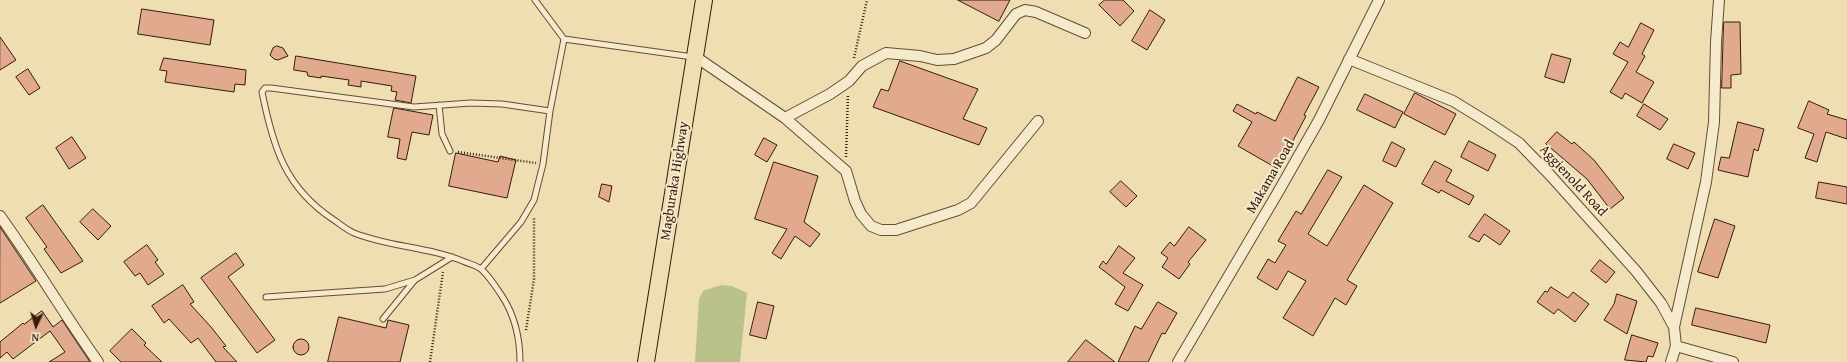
<!DOCTYPE html>
<style>
body{margin:0}
#map{position:relative;width:1847px;height:362px;overflow:hidden;background:#efdeb1;font-family:"Gentium Book Plus",serif}
canvas{display:block}
.north{position:absolute;left:16px;top:306px;width:40px;height:40px;-webkit-text-stroke:3px #f5eacc;paint-order:stroke;rotate:184deg;font-size:11px;font-weight:700;line-height:16px;text-align:center;color:#351b0d}
.north::after{content:'';display:block;margin:auto;width:14px;height:18px;background:#351b0d;clip-path:polygon(50% 0,100% 100%,50% 72%,0 100%)}
</style>
<div id="map">
<canvas width="1847" height="362"></canvas>
<div class="north">N</div>
</div>
<script>
const context = document.querySelector('canvas').getContext('2d');
context.lineJoin = 'round';
function fillPath(path, color) { context.fillStyle = color; context.fill(path, 'evenodd'); }
function strokePath(path, color, width, dash) { context.strokeStyle = color; context.lineWidth = width; context.lineCap = dash ? 'butt' : 'round'; context.setLineDash(dash || []); context.stroke(path); }
function drawText(font, color, halo, rows, align = 'center') {
  context.font = font + ' "Gentium Book Plus",serif'; context.lineWidth = 4; context.setLineDash([]); context.textBaseline = 'middle'; context.strokeStyle = halo; context.fillStyle = color; for (const [text, x, y, turn = 0] of rows) {
    context.save(); context.translate(x, y); context.rotate((+turn || 0) * Math.PI / 180); context.textAlign = isNaN(turn) ? turn : align; if (halo) context.strokeText(text, 0, 0); context.fillText(text, 0, 0); context.restore();
  }
}
const green = new Path2D(`
 M721 285 732 286 747 293 740 362H695L699 299 703 291Z`);
const building = new Path2D(`
 M958 0H1010L999 21Z
 M1105 0H1123L1134 11 1120 26 1099 5Z
 M142 9 214 20 210 45 138 34Z
 M1150 10 1165 20 1147 50 1132 41Z
 M1724 22H1740L1741 74 1731 75V88H1722Z
 M1641 23 1654 30 1642 54 1645 56 1636 72 1654 82 1642 103 1625 93 1622 99 1610 92 1628 62 1613 54 1620 42 1628 47Z
 M0 37 16 60 0 70Z
 M277 46 283 48 288 56 278 60 274 59 270 55 273 48Z
 M1552 54 1571 59 1564 83 1545 77Z
 M296 56 416 76 411 103 395 100 397 92 391 91 392 86 361 81V87L348 85 349 80 321 76V78L308 76 307 72 294 70Z
 M164 58 246 70 245 85 235 84 234 92 165 82 167 71 160 70Z
 M900 61 978 89 963 119 987 128 979 145 873 107 881 89 888 91Z
 M28 69 40 88 29 95 16 77Z
 M1298 77 1319 87 1304 115 1306 116 1278 169 1238 146 1252 122 1233 111 1237 104 1256 114 1257 112 1275 121Z
 M1415 93 1456 114 1445 135 1404 114Z
 M1365 94 1403 112 1395 128 1357 110Z
 M1809 101 1829 110 1827 114 1847 120V139L1826 132 1817 162 1805 158 1814 134 1798 128Z
 M1644 104 1668 119 1660 130 1637 116Z
 M394 108 433 115 429 135 412 132 406 160 397 158 400 139 388 137Z
 M1738 122 1764 129 1758 151 1754 149 1748 177 1718 170 1721 157 1729 158Z
 M1557 132 1572 144 1574 142 1594 160 1624 198 1610 209 1587 179 1546 144Z
 M72 137 86 158 69 169 56 148Z
 M764 138 777 145 767 162 755 155Z
 M1469 141 1496 155 1488 171 1461 157Z
 M1392 142 1405 149 1396 167 1383 161Z
 M1674 144 1695 153 1688 169 1667 159Z
 M456 153 498 162 500 156 516 160 507 198 449 186Z
 M1435 161 1452 170 1446 181 1474 196 1469 205 1441 190 1439 193 1422 184Z
 M774 162 818 176 804 222 820 234 810 247 795 236 781 259 772 253 787 229 755 219Z
 M1328 170 1342 177 1308 234 1327 246 1364 185 1393 203 1347 280 1357 286 1346 305 1335 298 1313 336 1283 318 1306 281 1288 271 1277 290 1257 278 1268 259 1275 263 1286 245 1278 241 1296 211 1301 214Z
 M1121 181 1137 196 1126 207 1110 192Z
 M1819 182 1847 187V204L1816 198Z
 M602 184 612 186 609 202 599 197Z
 M43 205 83 261 61 273 44 249 47 247 26 218Z
 M93 209 111 226 98 240 80 222Z
 M1485 214 1510 231 1500 245 1484 234 1479 242 1469 237Z
 M1715 219 1735 226 1718 278 1698 272Z
 M0 227 36 281 0 303Z
 M1189 227 1206 240 1188 262 1190 264 1179 279 1162 267 1168 258 1161 253 1170 242 1174 246Z
 M147 245 158 260 155 262 164 274 148 285 140 273 135 276 124 262Z
 M1119 246 1135 258 1123 273 1143 285 1128 311 1115 304 1125 287 1099 267 1103 261 1106 264Z
 M236 253 244 265 228 277 275 340 257 353 201 278Z
 M1600 260 1615 272 1606 283 1591 271Z
 M183 285 194 302 190 304 211 327 226 346 223 347 237 362H216L198 338 191 343 169 319 164 323 152 306Z
 M1551 287 1568 298 1573 292 1589 304 1575 322 1558 309 1554 314 1537 302 1545 291 1547 292Z
 M1617 294 1637 301 1627 334 1604 320 1614 304Z
 M758 302 774 306 766 339 750 335Z
 M1158 302 1177 313 1165 334 1162 333 1148 362H1118L1135 326 1141 329Z
 M1696 308 1770 325 1766 343 1692 325Z
 M42 311 53 327 62 320 90 362H49L65 352 50 331 13 359 7 352 0 358V342L23 323 24 324Z
 M339 317 386 328 388 320 409 325 400 362H328Z
 M132 329 146 343 144 345 162 362H121L110 351Z
 M1632 335 1658 343 1653 357 1648 356 1646 362 1625 360Z
 M293 347a8 8 0 1 1 16 0a8 8 0 1 1-16 0Z
 M1086 340 1115 362H1068Z`);
const path = new Path2D(`
 M854 58 867 0
 M458 152 536 163
 M846 157 848 94
 M526 330 534 279V218
 M430 362 443 272`);
const lane = new Path2D(`
 M535 0 564 39 693 57
 M439 105 442 134 450 151
 M481 269 521 222 534 200 543 164 550 111 564 39
 M266 297 385 289 415 280 452 257
 M383 319 414 281
 M520 362C520 338 515 316 502 296 496 287 489 276 482 270 478 266 470 264 465 262 430 247 389 247 354 233 347 230 340 224 334 220 285 188 273 147 262 92L265 88H271L414 107 471 103 502 104 550 111`);
const street = new Path2D(`
 M696 57 785 118 846 171 855 201 861 214 871 226 881 230H896L958 210 971 203 1038 121
 M1349 59 1453 101 1489 123 1519 143 1550 175 1636 271 1661 303 1674 327 1676 346 1671 362
 M785 118 830 94 849 81 862 66 886 53 920 56 937 60 954 59 986 48 996 40 1016 14 1025 10 1036 12 1085 33
 M0 216C34 263 64 314 98 362
 M1674 327 1706 182 1714 122 1716 42 1719 0
 M1676 346 1733 362
 M1178 362 1277 194 1319 120 1379 0`);
const primary = new Path2D(`
 M646 362 704 0`);
const streetNames = [
 ["Makama Road",1271,177,-60],
 ["Magburaka Highway",675,181,-81],
 ["Aggienold Road",1573,181,47]
];
fillPath(green, '#bac18a');
fillPath(building, '#e1a98d');
strokePath(building, '#351b0d', 1);
strokePath(lane, '#644c36', 7);
strokePath(street, '#644c36', 12);
strokePath(primary, '#351b0d', 18);
strokePath(path, '#351b0d', 2.5, [1, 2]);
strokePath(lane, '#f5eacc', 5);
strokePath(street, '#f5eacc', 10);
strokePath(primary, '#efdeb1', 16);
drawText('14px', '#351b0d', '#f5eacc', streetNames);
</script>
